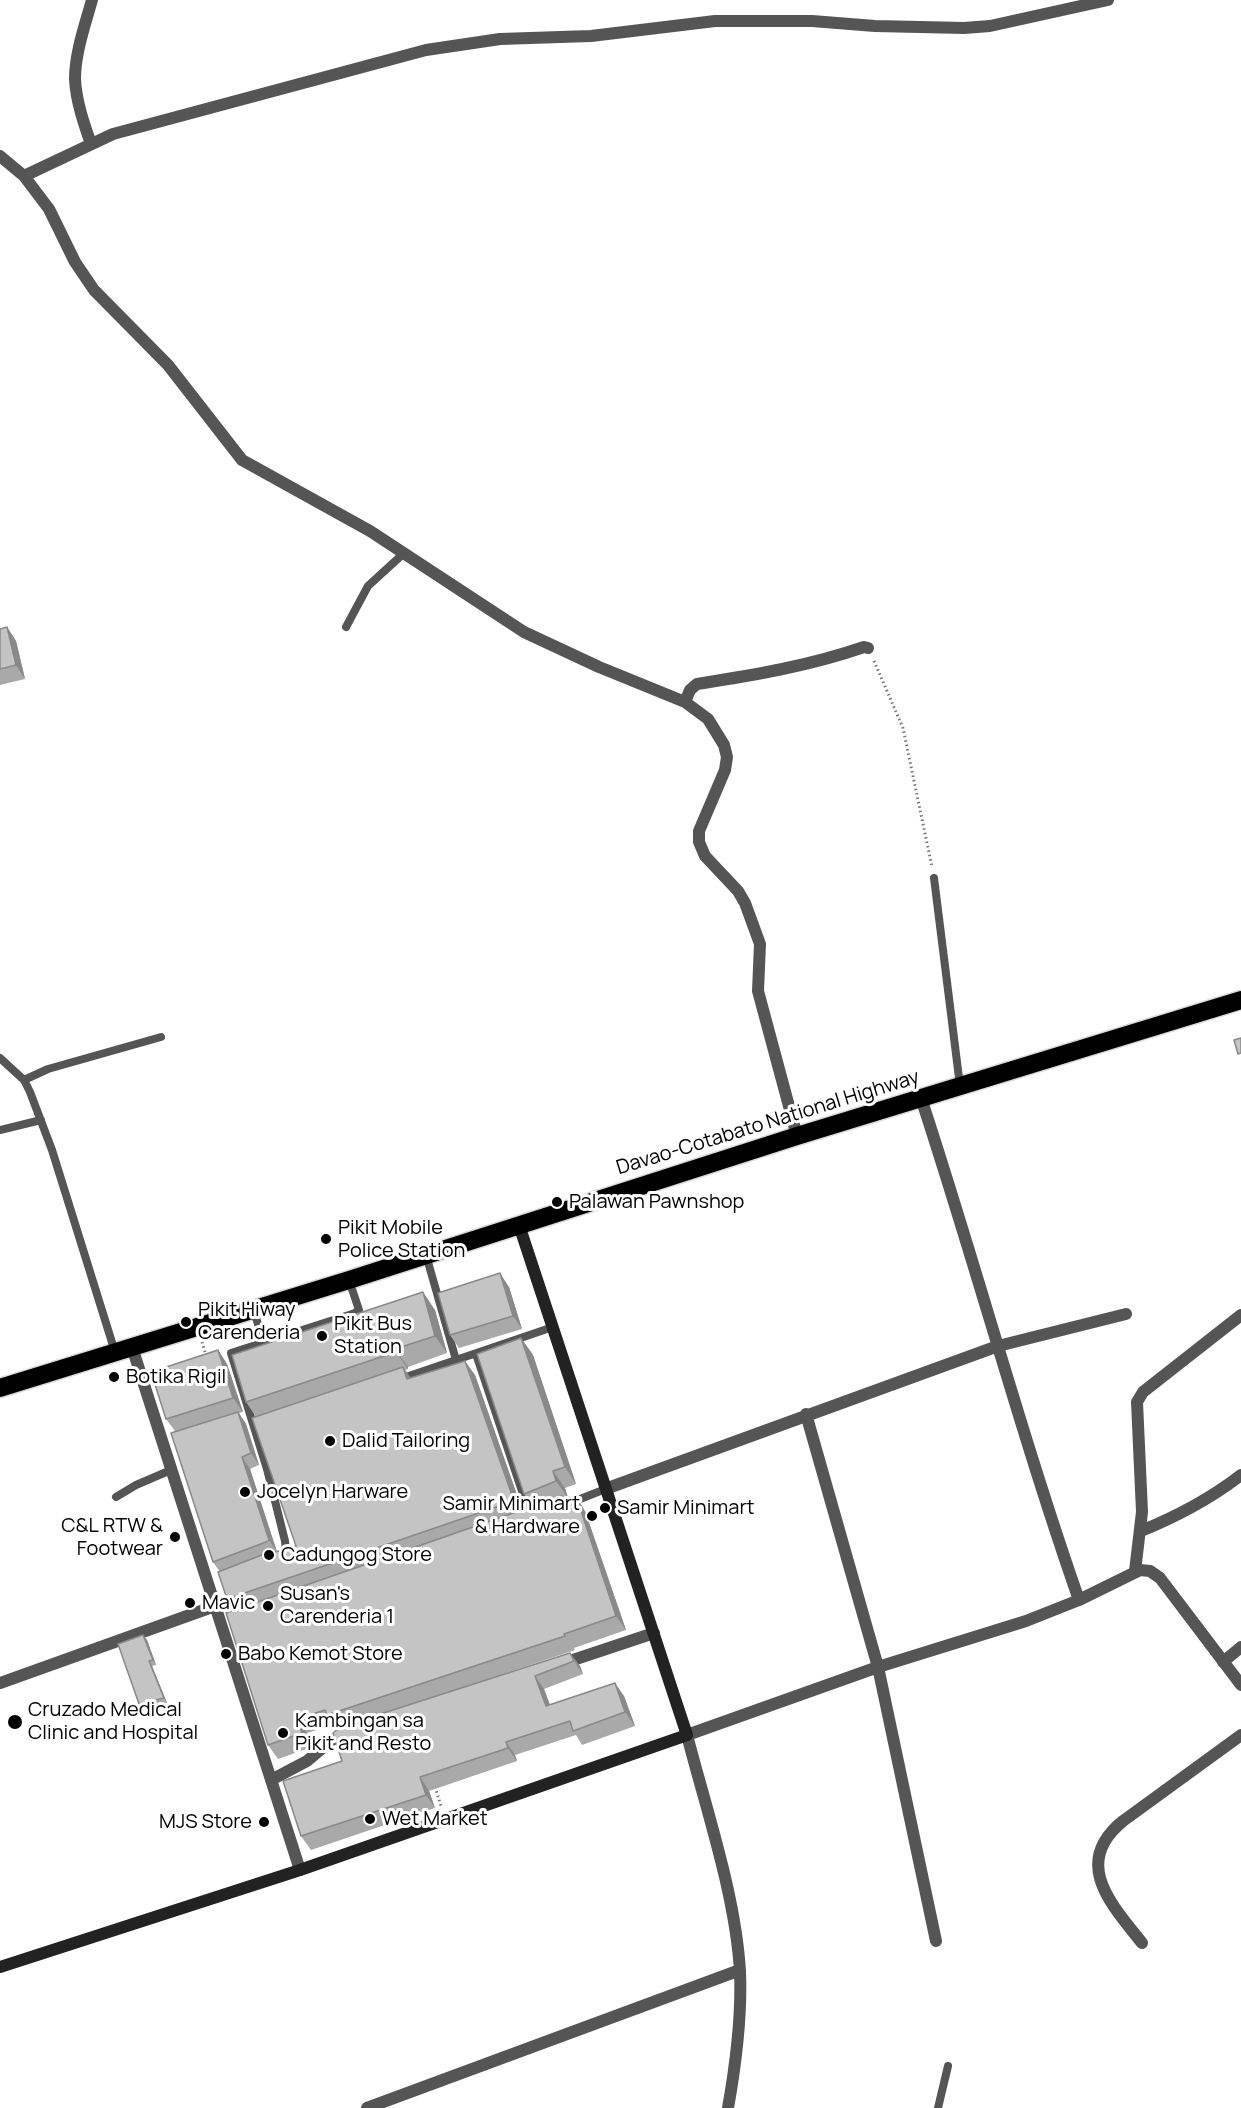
<!DOCTYPE html>
<style>
body{margin:0}
canvas{display:block;background:#fff}
</style>
<canvas width="1241" height="2108"></canvas>
<script>
const context = document.querySelector('canvas').getContext('2d');
context.lineJoin = 'round';
function strokePath(path, color, width, dash) { context.strokeStyle = color; context.lineWidth = width; context.lineCap = dash ? 'butt' : 'round'; context.setLineDash(dash || []); context.stroke(path); }
function fillPath(path, color) { context.fillStyle = color; context.fill(path, 'evenodd'); }
function drawText(font, color, halo, rows, align = 'center') {
  context.font = font + ' Manrope,sans-serif'; context.lineWidth = 6; context.setLineDash([]); context.textBaseline = 'middle'; context.strokeStyle = halo; context.fillStyle = color; for (const [text, x, y, turn = 0] of rows) {
    context.save(); context.translate(x, y); context.rotate((+turn || 0) * Math.PI / 180); context.textAlign = isNaN(turn) ? turn : align; if (halo) context.strokeText(text, 0, 0); context.fillText(text, 0, 0); context.restore();
  }
}
const path = new Path2D(`
 M874 661 903 728 932 867
 M202 1342 206 1355
 M435 1787 441 1806`);
const lane = new Path2D(`
 M346 627 368 586 403 554
 M934 878 960 1086
 M0 1058 24 1080 30 1092 52 1150 115 1352
 M24 1080 48 1069 161 1037
 M0 1130 41 1120
 M426 1255 456 1360
 M253 1309 264 1342
 M476 1354 531 1518
 M400 1379 553 1327
 M116 1497 136 1485 171 1470
 M570 1503 608 1488
 M282 1558 286 1552 285 1541 267 1469 231 1353 355 1313 359 1310 349 1280
 M938 2108 948 2066`);
const street = new Path2D(`
 M91 144C84 124 76 101 75 79 75 53 85 25 92 0
 M0 156 24 176 113 134 426 50 500 39 591 36 715 21H812L875 26 964 28 990 26 1108 0
 M24 176 49 209 75 262 94 290 168 365 242 460 370 531 524 632 599 667 685 702 708 719 724 745 727 757 725 770 699 831V842L705 856 738 891 745 903 760 944 758 991 797 1136
 M685 702 690 690 697 684C754 675 809 666 864 647L868 648
 M921 1098C976 1265 1021 1434 1079 1600
 M132 1347 300 1870
 M806 1414 878 1667 936 1941
 M608 1488 998 1346 1126 1314
 M1141 1531C1178 1516 1210 1499 1241 1475
 M1135 1571 1142 1512 1137 1402 1143 1392 1241 1315
 M1223 1662 1241 1647
 M561 1664 654 1633
 M0 1683 215 1606
 M271 1780 307 1761 332 1740 348 1732
 M1142 1943C1112 1905 1071 1863 1123 1821L1241 1735
 M367 2108 740 1970
 M728 2108C736 2063 742 2018 740 1972 736 1897 706 1809 687 1735L878 1667 1026 1621 1079 1600 1140 1570 1150 1571 1160 1578 1241 1685`);
const secondary = new Path2D(`
 M0 1967 300 1870 687 1735 519 1225`);
const highway = new Path2D(`
 M0 1388 349 1280 797 1136 1241 1000`);
const wall = new Path2D(`
 M7 627 16 641 25 679 0 685V629Z
 M509 1287 522 1329 459 1348 450 1335Z
 M435 1310 447 1353 408 1367V1369L405 1370 410 1378 475 1375 522 1509 533 1506 524 1494 521 1338 533 1355 576 1484 565 1488 568 1498 564 1499 585 1511 626 1630 574 1648 575 1650 452 1691 570 1653 580 1666 583 1674 544 1689 550 1705 624 1696 635 1726 582 1745 576 1735 515 1755 517 1761 429 1791 435 1808 311 1850 301 1836 342 1761 337 1729 333 1725 307 1733 312 1747 278 1759 268 1745 235 1610 227 1599 220 1572 213 1562 175 1431 166 1419 218 1350 227 1364 243 1412 239 1413 246 1424 259 1465 250 1469 277 1552 296 1546 256 1417 246 1402Z
 M143 1635 147 1640 156 1665 152 1666 167 1703 142 1709 139 1704Z`);
const shadedWall = new Path2D(`
 M7 627 16 641 25 679 16 665Z
 M500 1273 509 1287 522 1329 513 1316Z
 M423 1292 435 1310 447 1353 435 1336Z
 M521 1338 533 1355 576 1484 565 1467Z
 M395 1349 408 1367V1369L396 1352Z
 M218 1350 227 1364 243 1412 233 1398Z
 M465 1361 475 1375 524 1515 514 1501Z
 M403 1367 413 1381 407 1379Z
 M238 1412 246 1424 259 1465 251 1453Z
 M242 1457 250 1469 277 1552 269 1540Z
 M553 1471 565 1488 568 1498 556 1481Z
 M576 1496 585 1511 626 1630 616 1616Z
 M143 1635 147 1640 156 1665 153 1660Z
 M570 1653 580 1666 583 1674 574 1661Z
 M149 1661 152 1666 167 1703 164 1698Z
 M535 1676 544 1689 555 1719 546 1706Z
 M615 1683 624 1696 635 1726 625 1712Z
 M297 1719 307 1733 312 1747 302 1733Z
 M506 1742 515 1755 517 1761 508 1748Z
 M420 1777 429 1791 435 1808 426 1795Z`);
const building = new Path2D(`
 M7 627 16 665 0 669V629Z
 M1241 1038V1053L1238 1054 1234 1040Z
 M500 1273 513 1316 450 1335 438 1293Z
 M423 1292 435 1336 395 1349 396 1352 246 1402 232 1355Z
 M521 1338 565 1467 553 1471 556 1481 524 1494 477 1354Z
 M218 1350 233 1398 166 1419 151 1372Z
 M465 1361 514 1501 227 1599 218 1572 272 1551V1553L296 1546 252 1418 403 1367 407 1379Z
 M238 1412 251 1453 242 1457 269 1540 266 1542 213 1562 171 1433Z
 M562 1496 564 1501 576 1496 616 1616 564 1634 565 1636 327 1715 325 1710 297 1719 302 1733 268 1745 226 1613Z
 M143 1635 153 1660 149 1661 164 1698 139 1704 118 1644Z
 M570 1653 574 1661 535 1676 546 1706 615 1683 625 1712 573 1731 570 1721 506 1742 508 1748 420 1777 426 1795 301 1836 283 1781 342 1761 333 1733 340 1727Z`);
const markers = [
 [557,1202,6,"#000"],
 [326,1239,6,"#000"],
 [186,1322,6,"#000"],
 [322,1336,6,"#000"],
 [114,1377,6,"#000"],
 [330,1441,6,"#000"],
 [245,1492,6,"#000"],
 [605,1508,6,"#000"],
 [592,1516,6,"#000"],
 [175,1537,6,"#000"],
 [269,1555,6,"#000"],
 [190,1603,6,"#000"],
 [268,1606,6,"#000"],
 [226,1654,6,"#000"],
 [15,1722,8,"#000"],
 [283,1733,6,"#000"],
 [370,1819,6,"#000"],
 [264,1822,6,"#000"]
];
const streetNames = [
 ["Davao-Cotabato National Highway",768,1123,-17]
];
const poiNames = [
 ["Palawan Pawnshop",569,1202],
 ["Pikit Mobile",338,1228],
 ["Police Station",338,1251],
 ["Pikit Hiway",198,1310],
 ["Carenderia",198,1333],
 ["Pikit Bus",334,1324],
 ["Station",334,1347],
 ["Botika Rigil",126,1377],
 ["Dalid Tailoring",342,1441],
 ["Jocelyn Harware",257,1492],
 ["Samir Minimart",580,1504,"right"],
 ["& Hardware",580,1527,"right"],
 ["Samir Minimart",617,1508],
 ["C&L RTW &",163,1526,"right"],
 ["Footwear",163,1549,"right"],
 ["Cadungog Store",281,1555],
 ["Susan's",280,1594],
 ["Carenderia 1",280,1617],
 ["Mavic",202,1603],
 ["Babo Kemot Store",238,1654],
 ["Cruzado Medical",28,1710],
 ["Clinic and Hospital",28,1733],
 ["Kambingan sa",295,1721],
 ["Pikit and Resto",295,1744],
 ["Wet Market",382,1819],
 ["MJS Store",252,1822,"right"]
];
strokePath(highway, '#dbdbdb', 21);
strokePath(path, '#777', 3, [1.5, 3]);
strokePath(lane, '#555', 8);
strokePath(street, '#555', 12);
strokePath(secondary, '#222', 12);
strokePath(highway, '#000', 18);
fillPath(wall, '#a9a9a9');
fillPath(shadedWall, '#898989');
fillPath(building, '#c4c4c4');
strokePath(building, '#898989', 1.5);
for (const [x, y, r, color] of markers) { const dot = new Path2D(); dot.arc(x, y, r, 0, 2 * Math.PI); context.fillStyle = color; context.fill(dot); strokePath(dot, '#fff', 2); }
drawText('20px', '#000', '#fff', streetNames);
drawText('20px', '#000', '#fff', poiNames, 'left');
</script>
